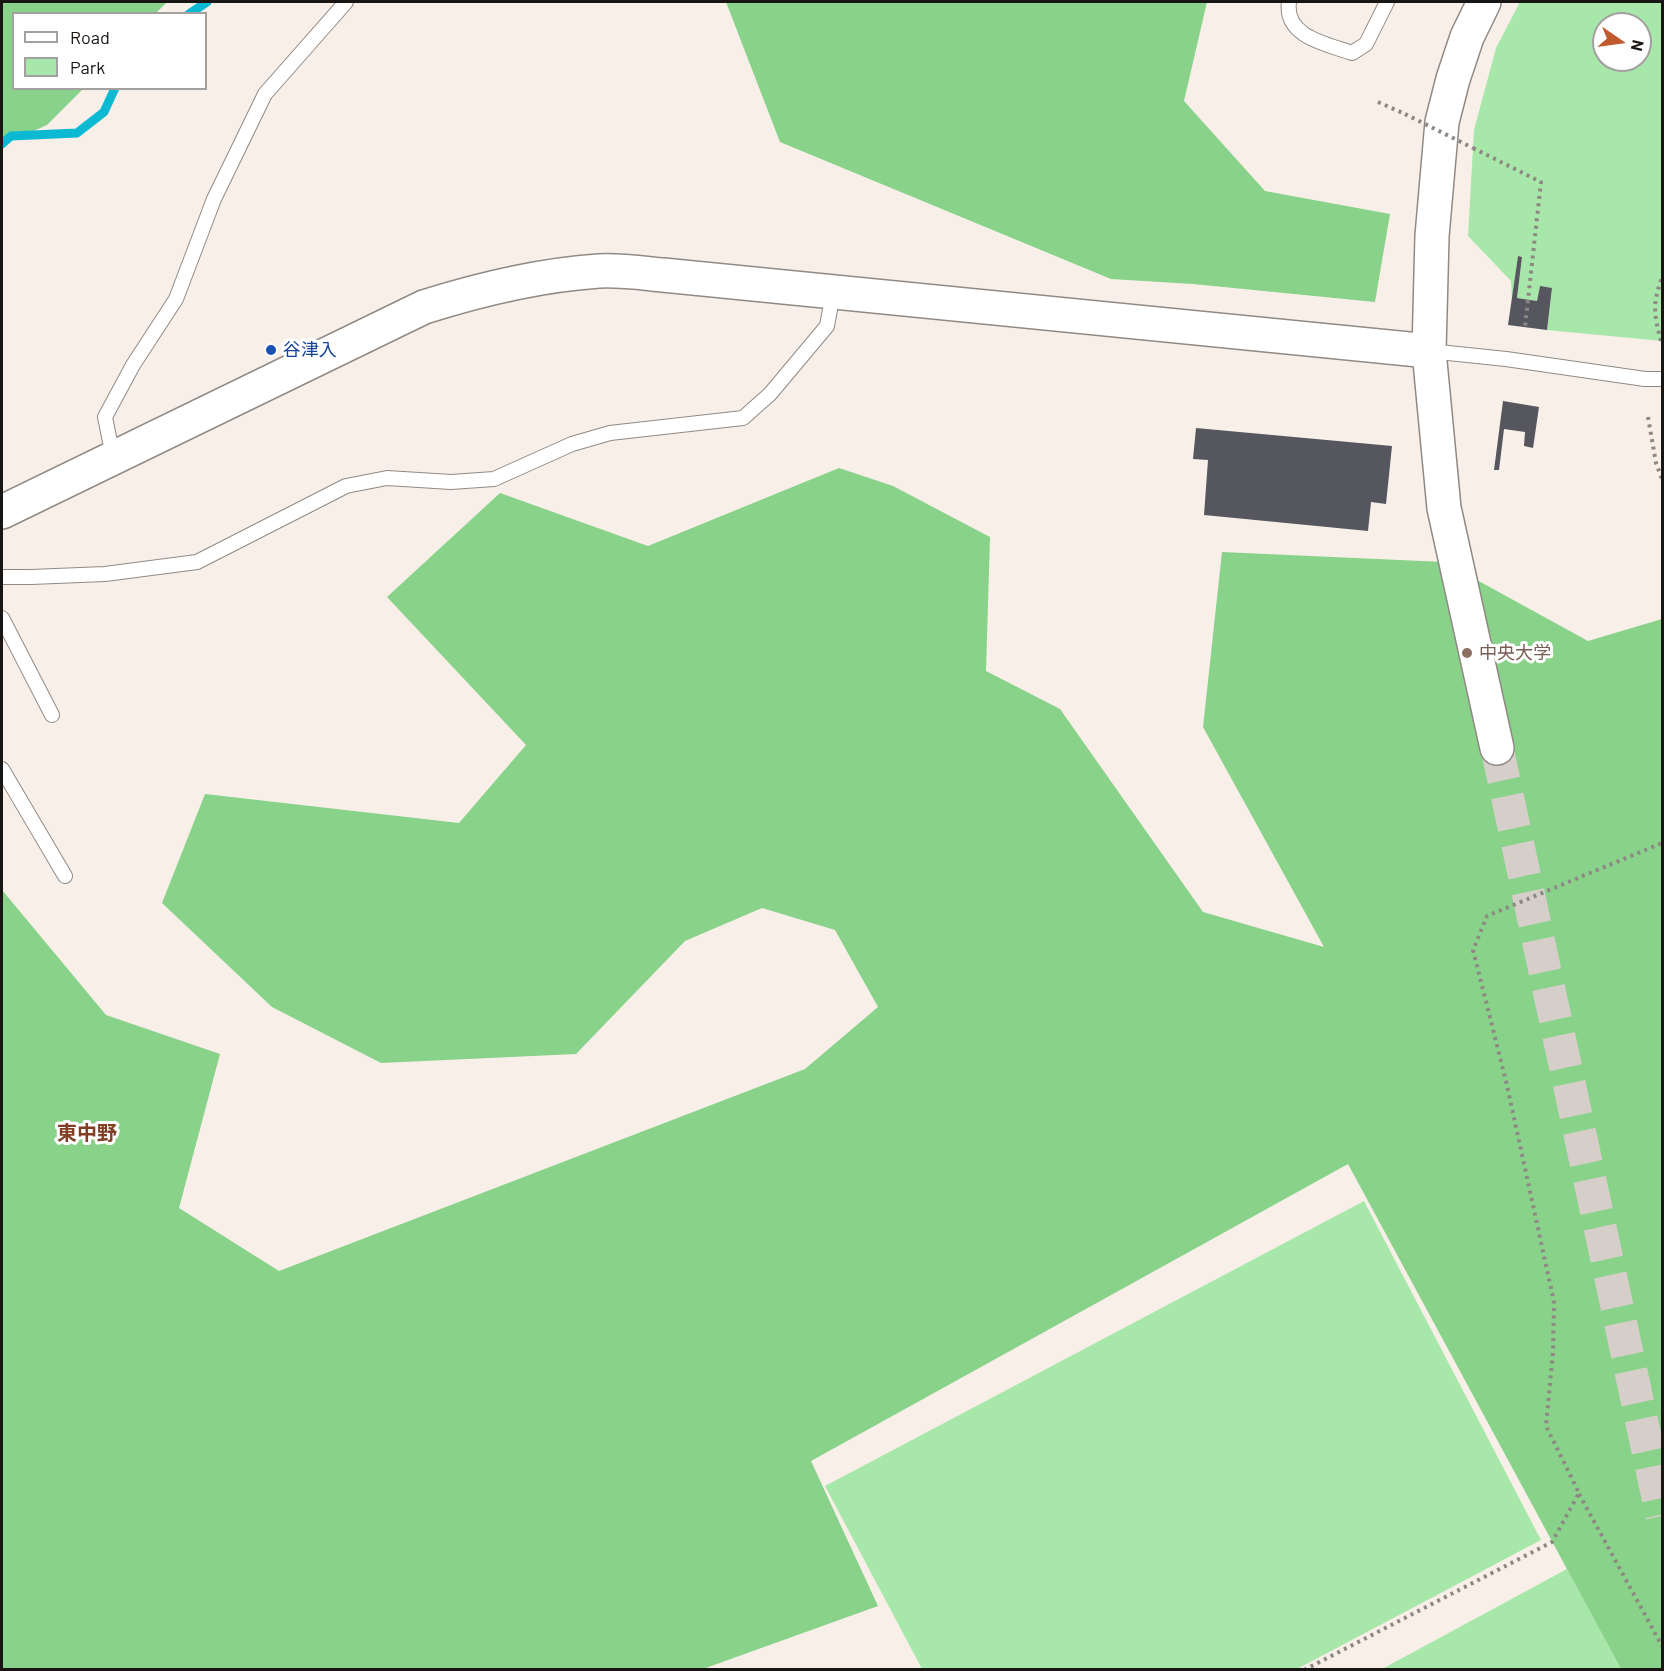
<!DOCTYPE html>
<meta charset="utf-8">
<style>
body{margin:0}
#map{position:relative;width:1664px;height:1671px;overflow:hidden;background:#f8efe9;font-family:Barlow,sans-serif}
canvas{display:block}
.frame{position:absolute;inset:0;border:3px solid #181513;pointer-events:none}
.legend{position:absolute;left:12px;top:12px;width:195px;height:78px;box-sizing:border-box;background:#fefefe;border:2px solid #a2a1a0;margin:0;padding:8px 10px;list-style:none;font-size:18px;color:#181513}
.legend li{display:flex;align-items:center;gap:12px;height:30px}
.legend b{width:30px;border:2px solid #a2a1a0}
.north{position:absolute;left:1592px;top:12px;width:60px;height:60px;box-sizing:border-box;background:#fefefe;border:2px solid #a2a1a0;border-radius:50%;rotate:103deg;font-size:16px;font-weight:700;line-height:24px;text-align:center;color:#181513}
.north::after{content:'';display:block;margin:auto;width:21px;height:27px;background:#c0592e;clip-path:polygon(50% 0,100% 100%,50% 72%,0 100%)}
</style>
<div id="map">
<canvas width="1664" height="1671"></canvas>
<div class="frame"></div>
<ul class="legend">
<li><b style="height:8px;background:#fff"></b>Road</li>
<li><b style="height:16px;background:#a7e7a9"></b>Park</li>
</ul>
<div class="north">N</div>
</div>
<script>
const context = document.querySelector('canvas').getContext('2d');
context.lineJoin = 'round';
function fillPath(path, color) { context.fillStyle = color; context.fill(path, 'evenodd'); }
function strokePath(path, color, width, dash) { context.strokeStyle = color; context.lineWidth = width; context.lineCap = dash ? 'butt' : 'round'; context.setLineDash(dash || []); context.stroke(path); }
function drawText(font, color, halo, rows, align = 'center') {
  context.font = font + ' Barlow,"Noto Sans JP",sans-serif'; context.lineWidth = 6; context.setLineDash([]); context.textBaseline = 'middle'; context.strokeStyle = halo; context.fillStyle = color; for (const [text, x, y, turn = 0] of rows) {
    context.save(); context.translate(x, y); context.rotate((+turn || 0) * Math.PI / 180); context.textAlign = isNaN(turn) ? turn : align; if (halo) context.strokeText(text, 0, 0); context.fillText(text, 0, 0); context.restore();
  }
}
const green = new Path2D(`
 M1520 2H1662V341L1547 330 1552 288 1540 287 1537 301 1517 298 1522 257 1518 256 1512 301 1511 281 1468 236 1474 130 1496 48ZM1604 24H1640V60H1604Z
 M1364 1201 1541 1540 1297 1669H922L825 1486Z
 M1567 1569 1621 1669H1382Z`);
const forest = new Path2D(`
 M2 2H167L156 13 14 14V88L83 89 47 125 2 145Z
 M726 2H1207L1184 101 1265 191 1390 214 1375 302 1193 284 1111 279 780 142Z
 M839 468 893 486 990 537 986 671 1060 709 1203 912 1324 947 1203 727 1222 552 1444 562 1588 641 1662 619V1669H1621L1348 1164 811 1461 878 1606 703 1669H2V890L106 1015 220 1054 179 1208 279 1271 805 1069 878 1007 835 930 762 908 685 941 576 1054 381 1063 272 1007 162 903 205 794 459 823 526 745 387 597 500 493 648 546Z`);
const stream = new Path2D(`
 M189 14 207 2
 M2 144 11 136 77 133 104 112 115 88`);
const building = new Path2D(`
 M1518 256 1522 257 1517 298 1537 301 1540 286 1552 288 1547 330 1508 325Z
 M1503 401 1539 407 1533 448 1524 446 1525 432 1504 429 1499 470H1494Z
 M1196 428 1392 446 1386 504 1371 502 1368 531 1204 515 1208 460 1193 459Z`);
const tertiaryTunnel = new Path2D(`
 M1497 748 1662 1516`);
const path = new Path2D(`
 M1378 102 1405 114
 M1473 148 1541 182 1525 327
 M1661 341C1654 315 1652 304 1662 278
 M1648 417 1656 463 1662 479
 M1579 1494 1662 1646
 M1304 1670 1552 1542 1579 1493 1546 1426 1553 1352 1554 1302 1506 1081 1473 950 1487 916 1662 843`);
const service = new Path2D(`
 M1289 2C1284 37 1327 44 1352 53L1366 44 1387 2
 M1429 351 1506 359 1645 379H1662
 M113 457 105 417 133 365 176 299 214 199 265 94 346 2
 M2 577H31L105 574 197 562 346 486 387 478 451 482 494 479 572 444 610 433 743 418 770 394 827 326 833 293
 M2 618 52 715
 M2 769 65 876`);
const tertiary = new Path2D(`
 M1484 2 1467 37 1453 79 1442 122 1432 236 1429 351 1444 508 1497 748
 M2 512 424 307C481 289 539 275 599 271 620 270 642 273 663 275L1429 351`);
const pathBridge = new Path2D(`
 M1405 114 1473 148`);
const markers = [
 [271,350,6,"#1a4fb4"],
 [1467,653,6,"#8d6e63"]
];
const transitNames = [
 ["谷津入",283,350]
];
const educationNames = [
 ["中央大学",1479,653]
];
const neighbourhoodNames = [
 ["東中野",87,1133]
];
fillPath(green, '#a7e7a9');
fillPath(forest, '#88d28a');
strokePath(stream, '#0bbad2', 9);
fillPath(building, '#56565e');
strokePath(tertiaryTunnel, '#d6cec9', 33, [33, 16]);
strokePath(service, '#918a84', 16);
strokePath(tertiary, '#918a84', 36);
strokePath(path, '#8e8884', 4, [3, 4.5]);
strokePath(service, '#fff', 14);
strokePath(tertiary, '#fff', 33);
strokePath(pathBridge, '#8e8884', 4, [3, 4.5]);
for (const [x, y, r, color] of markers) { const dot = new Path2D(); dot.arc(x, y, r, 0, 2 * Math.PI); context.fillStyle = color; context.fill(dot); strokePath(dot, '#fefefe', 2); }
drawText('18px', '#164399', '#fefefe', transitNames, 'left');
drawText('18px', '#785e54', '#fefefe', educationNames, 'left');
drawText('bold 20px', '#823f24', '#fefefe', neighbourhoodNames);
</script>
